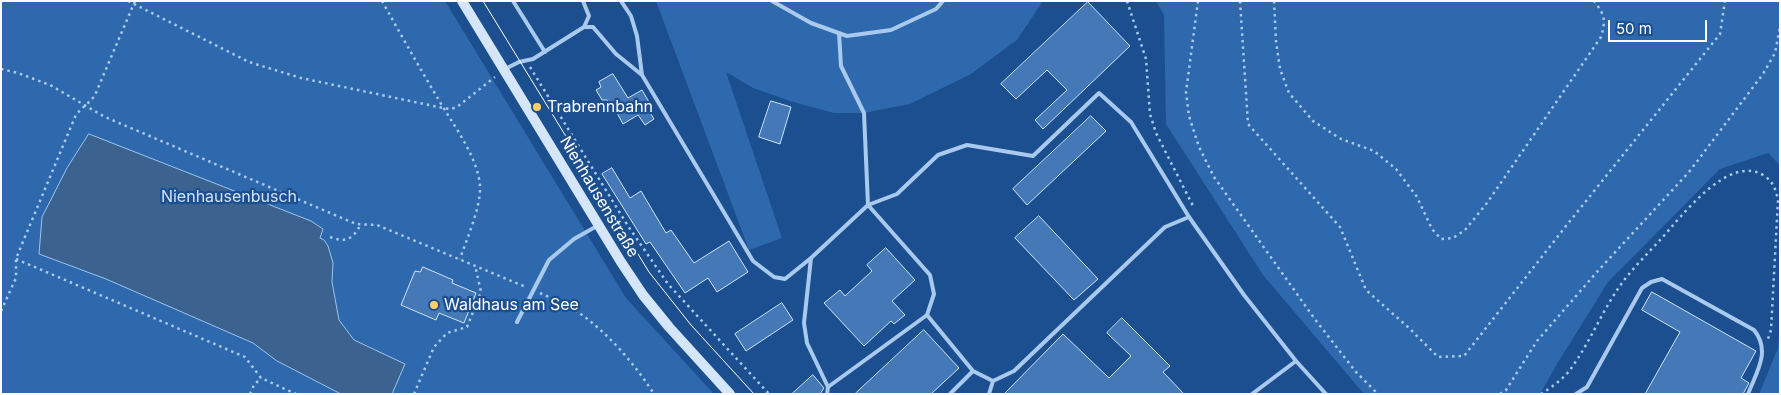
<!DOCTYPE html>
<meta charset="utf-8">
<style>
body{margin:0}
#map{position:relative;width:1781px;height:395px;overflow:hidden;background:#1b4f8f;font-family:Inter,sans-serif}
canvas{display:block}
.frame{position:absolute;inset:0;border:2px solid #fff;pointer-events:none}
.scale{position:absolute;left:1608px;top:20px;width:99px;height:22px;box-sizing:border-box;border:2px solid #fff;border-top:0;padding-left:6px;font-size:15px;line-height:18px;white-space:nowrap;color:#fff;-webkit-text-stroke:4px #1b4f8f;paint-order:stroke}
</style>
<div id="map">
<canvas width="1781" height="395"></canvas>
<div class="frame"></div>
<div class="scale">50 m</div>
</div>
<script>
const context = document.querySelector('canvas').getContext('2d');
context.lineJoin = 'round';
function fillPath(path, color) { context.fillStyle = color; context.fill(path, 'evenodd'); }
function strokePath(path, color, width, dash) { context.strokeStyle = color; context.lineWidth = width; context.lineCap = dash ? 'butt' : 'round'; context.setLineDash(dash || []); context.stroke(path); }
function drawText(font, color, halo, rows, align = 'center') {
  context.font = font + ' Inter,sans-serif'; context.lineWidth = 4.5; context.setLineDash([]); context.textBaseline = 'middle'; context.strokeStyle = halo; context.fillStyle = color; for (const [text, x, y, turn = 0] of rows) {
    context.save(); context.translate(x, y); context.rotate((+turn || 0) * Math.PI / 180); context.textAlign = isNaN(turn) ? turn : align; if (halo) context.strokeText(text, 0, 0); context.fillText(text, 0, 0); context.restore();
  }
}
const green = new Path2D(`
 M1 1H445L626 298 714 394H1Z
 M656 1H1043L1017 40 971 74 910 104 864 113H834L793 102 753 88 726 72 782 238 749 250Z
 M1156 1H1780V165L1768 153 1720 169 1608 282 1557 364 1540 394H1364L1263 275 1166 124 1164 15Z
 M1780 328V394H1759L1778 348Z`);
const water = new Path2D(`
 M89 134 311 221 323 229 320 238 324 240 328 246 333 263 332 282 339 320 354 340 405 364 392 394H341L277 361 253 343 106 279 39 254 42 217 67 168Z`);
const building = new Path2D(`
 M1088 2 1130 46 1043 129 1035 120 1067 90 1047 70 1016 99 1001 84Z
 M613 74 628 98 642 90 652 107 648 109 654 119 645 125 638 115 623 124 612 104 607 100H602L596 90 601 87 599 82Z
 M771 101 791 107 780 144 759 137Z
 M1091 116 1106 131 1027 205 1013 189Z
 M612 168 630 198 641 191 666 233 671 230 694 263 729 241 748 272 717 292 708 278 685 293 650 242 646 244 602 174Z
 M1039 216 1098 279 1074 300 1015 238Z
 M886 248 915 280 892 301 905 315 894 324 891 321 864 346 824 303 840 290 845 296 872 271 867 265Z
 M423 267 453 280 452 283 476 293 464 323 439 313 436 320 401 305 415 271 420 272Z
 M1652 292 1756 351 1741 378 1749 383 1743 394H1645L1680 332 1642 310Z
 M782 303 793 320 746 351 735 334Z
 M1122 318 1170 366 1163 372 1184 394H1004L1063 334 1109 378 1131 356 1107 333Z
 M924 330 959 368 931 394H855Z
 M813 375 824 388 820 394H792Z`);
const path = new Path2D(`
 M128 1 249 62 301 78 443 108 451 109 457 107 495 77
 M382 1C400 33 418 65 437 97 451 122 478 156 480 186 481 207 467 238 460 259
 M1127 1 1146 59 1150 114 1156 133 1193 206
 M1198 1 1186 92 1189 116 1199 147 1214 177 1314 318 1356 372 1378 394
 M1240 1 1248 124 1340 227 1366 290 1409 328 1438 357 1464 356 1566 226 1720 34 1725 1
 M1274 1 1276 41 1280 69 1289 93 1313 121 1341 139 1374 151 1396 169 1417 197 1432 229 1441 239 1453 238 1465 230 1487 203 1601 37C1606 20 1605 15 1594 1
 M530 67 628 226 668 284 769 394
 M1 69 18 73 50 85 105 117 356 224 377 225 526 287
 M330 237C346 243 353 239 361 224
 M16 259 245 357 261 378 296 394
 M540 293C553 299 566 304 578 312 608 333 634 363 654 394
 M1 311 16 278V259L22 244 75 117C80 108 89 104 95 95L135 1
 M250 394 254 385 261 378
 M414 394 434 347 447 333 467 327 481 292 475 265
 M1500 394 1506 390 1537 341 1596 273 1689 172 1763 74 1775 53 1780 27
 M1541 394C1552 387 1565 378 1572 367 1592 339 1604 306 1625 279 1636 265 1649 252 1661 239 1681 217 1728 154 1763 175 1773 181 1776 190 1778 200L1771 330 1768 339`);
const lane = new Path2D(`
 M513 1 545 52
 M583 1 589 16 584 27
 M621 1 631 16 637 36 642 75 753 261 774 277 785 279 811 258 868 205 897 194 938 155 967 145 1033 156 1099 93 1131 122 1189 217 1244 295 1296 361 1326 394
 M772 1 811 23 847 36 891 30 936 9 943 1
 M839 33 841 66 864 113 868 205 930 275 934 294 927 315 973 371 993 381 1014 371 1165 227 1189 217
 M505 69 519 62 533 59 584 27H593L616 54 642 75
 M811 258 804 323 807 343 828 387 827 394
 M517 322 549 260 574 239 597 226
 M828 387 927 315
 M950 394 973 371
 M989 394 993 381
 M1252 394 1296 361
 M1576 394 1587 387 1642 288 1651 282 1662 279 1754 330C1771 351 1757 371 1748 394`);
const secondary = new Path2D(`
 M462 1 621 262 643 295 669 327 730 394`);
const tram = new Path2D(`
 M483 1 649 272 691 325 754 394`);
const markers = [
 [537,107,5,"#ffd166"],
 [434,305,5,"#ffd166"]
];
const poiNames = [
 ["Trabrennbahn",547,107],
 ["Waldhaus am See",444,305]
];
const parkNames = [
 ["Nienhausenbusch",229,197]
];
const streetNames = [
 ["Nienhausenstraße",599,197,59]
];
fillPath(green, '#2e69ad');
fillPath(water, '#3c6290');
strokePath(water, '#9cc4f0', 1);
fillPath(building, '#4478b7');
strokePath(building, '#cfe3fa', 1);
strokePath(path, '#a9c9ee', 2.5, [2.5, 4]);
strokePath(lane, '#a9c9ee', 4);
strokePath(secondary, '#d6e6fa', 10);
strokePath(tram, '#fff', 1);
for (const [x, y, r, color] of markers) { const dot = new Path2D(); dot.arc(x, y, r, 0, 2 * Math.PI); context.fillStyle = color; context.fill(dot); strokePath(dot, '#1b4f8f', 2); }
drawText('16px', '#fff', '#1b4f8f', poiNames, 'left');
drawText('16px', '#cfe3fa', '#1b4f8f', parkNames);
drawText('16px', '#fff', '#1b4f8f', streetNames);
</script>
